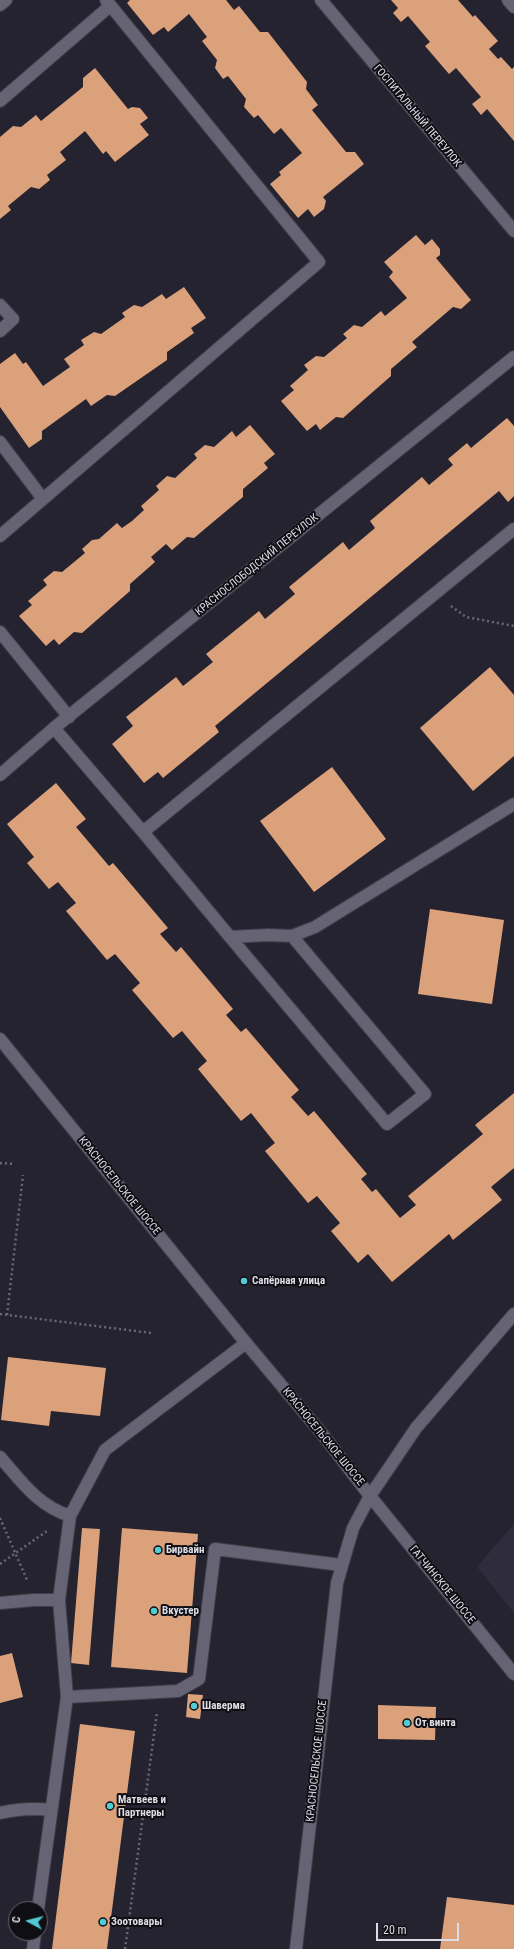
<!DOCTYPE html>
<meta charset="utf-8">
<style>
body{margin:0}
#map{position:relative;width:514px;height:1949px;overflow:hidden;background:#262331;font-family:"Roboto Condensed",sans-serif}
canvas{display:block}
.north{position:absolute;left:8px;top:1901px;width:40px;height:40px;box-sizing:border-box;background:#0f0e14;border:1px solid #626168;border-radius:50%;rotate:277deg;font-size:11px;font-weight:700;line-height:16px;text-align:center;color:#dedde6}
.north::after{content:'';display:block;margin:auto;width:14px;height:18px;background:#51ccd4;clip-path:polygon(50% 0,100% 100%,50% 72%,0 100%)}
.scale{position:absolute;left:376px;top:1923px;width:83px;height:18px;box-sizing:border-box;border:2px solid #dedde6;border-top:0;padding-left:5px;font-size:12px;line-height:14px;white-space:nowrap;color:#dedde6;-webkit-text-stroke:3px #0f0e14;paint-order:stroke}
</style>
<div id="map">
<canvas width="514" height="1949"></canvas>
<div class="north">С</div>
<div class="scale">20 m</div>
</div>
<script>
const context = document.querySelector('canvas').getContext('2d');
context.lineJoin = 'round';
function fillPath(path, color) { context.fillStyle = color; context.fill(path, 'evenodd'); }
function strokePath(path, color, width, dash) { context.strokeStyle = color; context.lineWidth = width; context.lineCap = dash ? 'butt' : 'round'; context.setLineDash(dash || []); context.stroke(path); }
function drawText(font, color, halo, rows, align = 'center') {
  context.font = font + ' "Roboto Condensed",sans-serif'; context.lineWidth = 4; context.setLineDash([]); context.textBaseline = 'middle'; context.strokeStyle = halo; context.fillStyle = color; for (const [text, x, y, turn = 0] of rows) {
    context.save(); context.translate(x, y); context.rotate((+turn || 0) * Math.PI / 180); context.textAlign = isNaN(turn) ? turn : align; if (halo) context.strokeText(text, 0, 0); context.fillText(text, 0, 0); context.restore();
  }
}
const built = new Path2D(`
 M514 1524V1613L477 1567Z`);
const building = new Path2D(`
 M130 0H226L234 10 239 6 260 32H268L307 82 306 89 318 105 312 110 346 152H355L364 164 323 197 326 201 324 209 314 217 308 209 298 218 270 184 281 175 279 172 302 153 281 128 274 134 258 115 254 118 244 107 246 99 228 76 223 79 215 68 217 60 202 41 207 37 189 14 168 32 164 27 153 35 127 3Z
 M391 0H458L473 17 475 15 498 41 489 49 498 59 501 57 512 69 514 67V141L487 109 481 115 472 104 481 97 456 68 449 74 425 46 430 42 408 16 401 22 393 13 398 8Z
 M95 68 128 109 132 107 140 108 148 118 140 124 149 135 115 162 106 151 103 154 85 131 60 152 66 160 47 175 50 180 39 189 31 187 8 206 11 210 0 219V137L13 126 21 127 36 115 41 121 83 87V78Z
 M416 235 425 245 432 239 440 249V255L436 258 471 300 461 309 453 307 412 342 417 347 391 369V376L343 418 336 417 320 430 316 424 307 431 281 401 294 390 290 386 308 370 304 365 316 356 324 357 347 338 343 334 354 325 362 327 381 311 385 316 407 298 389 277 393 272 384 262Z
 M184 287 206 318 191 328 194 333 167 352V360L115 396 107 395 91 406 86 399 42 431V439L29 448 0 407V364L15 353 23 364 26 362 43 386 70 367 64 359 84 345 81 340 94 332 101 334 125 317 122 313 134 305 142 307 162 294 166 299Z
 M507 418 514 426V496L508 502 499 491 215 726 219 732 163 778 158 772 144 783 112 744 133 726 126 717 176 677 183 686 213 662 206 654 259 611 265 619 295 594 289 587 343 542 349 550 375 528 370 521 422 477 429 485 453 465 448 459 467 443 471 448Z
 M250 425 275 454 264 463 268 468 243 489V497L194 538 187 537 172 550 166 544 151 557 155 562 130 584V591L82 633 74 632 59 645 54 639 46 646 19 616 32 605 28 601 47 585 43 580 54 571 62 572 85 553 82 549 92 540 99 539 117 523 122 528 132 521 144 510 141 506 159 490 156 486 167 476 175 478 197 458 194 454 205 445 214 447 232 431 236 437Z
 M490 667 514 695V756L473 791 420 728Z
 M332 767 386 839 314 892 260 821Z
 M56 783 86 819 76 827 109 866 113 863 168 928 160 934 176 952 181 947 233 1009 226 1015 241 1032 246 1028 299 1090 291 1097 308 1116 314 1111 367 1174 361 1179 372 1192 376 1189 400 1218 416 1205 408 1196 483 1134 475 1125 514 1093V1168L491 1187 502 1200 453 1240 449 1234 392 1282 368 1254 358 1263 331 1231 340 1223 317 1196 308 1203 265 1151 275 1143 251 1113 241 1121 198 1069 207 1061 182 1031 173 1038 132 990 140 983 115 954 107 960 66 911 76 903 58 882 49 889 27 863 34 857 7 824Z
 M430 909 504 920 492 1004 418 994Z
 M8 1357 106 1368 100 1416 51 1411 49 1426 1 1420Z
 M82 1528 100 1529 89 1665 71 1663Z
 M122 1528 198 1534 187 1673 111 1667Z
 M12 1653 23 1697 0 1703V1656Z
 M188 1694 203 1695 200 1719 186 1717Z
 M378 1705 436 1707 435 1740 378 1739Z
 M80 1724 135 1731 107 1949H52Z
 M447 1897 514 1905V1949H440Z`);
const path = new Path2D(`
 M451 606 466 617 514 626
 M0 1163 14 1164
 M0 1314 151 1333
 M7 1315 23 1175
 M0 1518 27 1580
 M0 1564 47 1531
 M125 1949 157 1712`);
const service = new Path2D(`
 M508 0 514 7
 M0 5 6 0
 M0 101 110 6
 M0 305 13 319 0 331
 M0 442 43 499
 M0 536 319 262 106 0
 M0 632 69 717
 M54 728 143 832 514 529
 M143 832 230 937 268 935 292 936 315 927 514 804
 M230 937 387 1124 425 1094 292 936
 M0 1457C22 1482 38 1506 70 1516
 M0 1603 34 1600H59L70 1516 105 1450 246 1343
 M67 1697 178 1691 199 1679 215 1549 341 1565
 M0 1813C17 1809 33 1808 51 1810
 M38 1909 67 1697 59 1600
 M33 1949 35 1933`);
const minor = new Path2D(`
 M321 0 514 231
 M0 775 54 728 514 357
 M370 1496 514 1674`);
const tertiary = new Path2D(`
 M370 1496 416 1428 514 1314`);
const secondary = new Path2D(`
 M0 1039 246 1343 323 1435 370 1496 353 1528 337 1583 296 1949`);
const markers = [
 [244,1281,4,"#51ccd4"],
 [158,1550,4,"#51ccd4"],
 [154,1611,4,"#51ccd4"],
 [194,1706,4,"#51ccd4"],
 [407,1723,4,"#51ccd4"],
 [110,1806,4,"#51ccd4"],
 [103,1922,4,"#51ccd4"]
];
const streetNames = [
 ["ГОСПИТАЛЬНЫЙ ПЕРЕУЛОК",417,116,50],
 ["КРАСНОСЛОБОДСКИЙ ПЕРЕУЛОК",257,565,-39],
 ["КРАСНОСЕЛЬСКОЕ ШОССЕ",119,1186,51],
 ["КРАСНОСЕЛЬСКОЕ ШОССЕ",323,1437,51],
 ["ГАТЧИНСКОЕ ШОССЕ",442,1585,51],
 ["КРАСНОСЕЛЬСКОЕ ШОССЕ",317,1761,-84]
];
const poiNames = [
 ["Сапёрная улица",252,1281],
 ["Бирвайн",166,1550],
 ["Вкустер",162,1611],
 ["Шаверма",202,1706],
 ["От винта",415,1723],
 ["Матвеев и",118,1800],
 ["Партнеры",118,1813],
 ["Зоотовары",111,1922]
];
fillPath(built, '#2f2c3e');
fillPath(building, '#dba17b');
strokePath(service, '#413f4a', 14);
strokePath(minor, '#413f4a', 14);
strokePath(tertiary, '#413f4a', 14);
strokePath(secondary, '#413f4a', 14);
strokePath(path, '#6a6874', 2.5, [2, 3]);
strokePath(service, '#666374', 12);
strokePath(minor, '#666374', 12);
strokePath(tertiary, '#666374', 12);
strokePath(secondary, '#666374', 12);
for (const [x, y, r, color] of markers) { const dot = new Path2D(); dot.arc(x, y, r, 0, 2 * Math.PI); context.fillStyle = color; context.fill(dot); strokePath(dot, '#0f0e14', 1.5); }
drawText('11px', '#dedde6', '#0f0e14', streetNames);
drawText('bold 11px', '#dedde6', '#0f0e14', poiNames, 'left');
</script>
